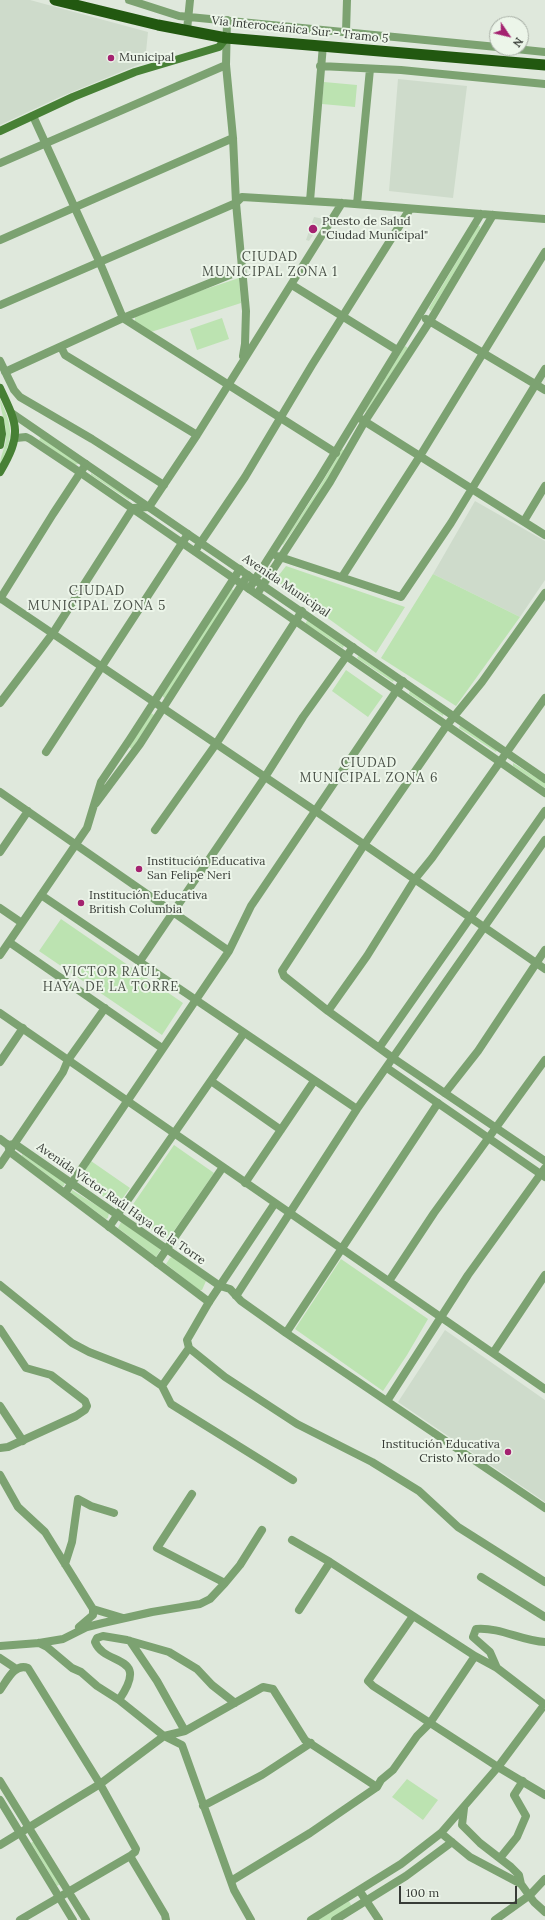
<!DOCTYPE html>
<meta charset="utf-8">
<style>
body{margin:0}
#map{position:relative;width:545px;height:1920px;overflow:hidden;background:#dfe8dc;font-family:Lora,serif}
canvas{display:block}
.north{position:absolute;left:489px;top:16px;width:40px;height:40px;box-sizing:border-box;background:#ecf5e9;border:1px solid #a4aba2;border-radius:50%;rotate:125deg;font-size:11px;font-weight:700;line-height:16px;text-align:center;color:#383c37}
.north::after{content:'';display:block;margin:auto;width:14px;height:18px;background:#a42270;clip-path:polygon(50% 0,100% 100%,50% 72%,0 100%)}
.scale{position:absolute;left:399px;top:1886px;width:118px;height:18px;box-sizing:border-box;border:2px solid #383c37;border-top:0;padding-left:5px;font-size:12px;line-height:14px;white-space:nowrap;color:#383c37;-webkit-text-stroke:3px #ecf5e9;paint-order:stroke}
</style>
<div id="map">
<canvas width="545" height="1920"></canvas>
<div class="north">N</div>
<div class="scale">100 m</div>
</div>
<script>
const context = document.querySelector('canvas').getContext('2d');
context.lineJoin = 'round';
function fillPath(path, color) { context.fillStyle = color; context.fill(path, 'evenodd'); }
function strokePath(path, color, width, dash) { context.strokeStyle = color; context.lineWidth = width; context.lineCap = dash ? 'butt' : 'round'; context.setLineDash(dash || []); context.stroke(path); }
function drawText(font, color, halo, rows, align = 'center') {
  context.font = font + ' Lora,serif'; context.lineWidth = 4; context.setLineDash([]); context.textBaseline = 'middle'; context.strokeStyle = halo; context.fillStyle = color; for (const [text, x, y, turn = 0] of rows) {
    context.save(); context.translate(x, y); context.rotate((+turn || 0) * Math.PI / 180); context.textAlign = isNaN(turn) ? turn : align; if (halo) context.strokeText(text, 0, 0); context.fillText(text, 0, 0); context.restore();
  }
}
const built = new Path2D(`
 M0 0H30L148 32 145 62 60 97 0 125Z
 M398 79 467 86 453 198 389 191Z
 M314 217 324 219 309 241 306 240Z
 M475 501 545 541V580L520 617 433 574Z
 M445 1330 545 1400V1502L398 1402Z`);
const green = new Path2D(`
 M324 82 357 85 355 107 322 104Z
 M478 226H480V229L432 310 430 311 429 308Z
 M239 278 241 303 151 332 135 322V317L200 291Z
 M222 318 229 339 197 350 190 329Z
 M405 346 408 348 366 412 365 411Z
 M0 399C13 428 14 436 0 465 0 455 6 447 6 437 7 423 0 412 0 399Z
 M41 437 78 463V464L75 465 39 440Z
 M342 449 345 451 330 477 283 545 282 544 317 491Z
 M91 473 130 498 129 500 91 475Z
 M286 566 405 607 376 653 275 580Z
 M433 574 520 617 456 706 381 658Z
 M232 589 234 591 165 698 163 697V694L229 590Z
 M308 620 344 645 343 648 306 624V622Z
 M359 656 394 680 393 682 358 659 357 657Z
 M346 670 383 696 368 717 332 691Z
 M410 690 444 713 443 716 409 694Z
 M151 713 154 715 132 749 129 747Z
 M460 725 497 750 496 752 459 728Z
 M513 763 545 783V788L513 766Z
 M61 919 183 1003 162 1035 39 951Z
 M174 1145 214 1173 167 1241 127 1213Z
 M22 1154 65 1182 64 1186H62L22 1156Z
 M91 1161 130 1188 117 1206 79 1180Z
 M72 1190 109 1213 108 1218 106 1219 71 1193Z
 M121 1222 161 1249 156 1257 118 1228Z
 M172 1257 206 1281 202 1290H199L166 1264 170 1258Z
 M341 1259 428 1319 407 1355 383 1391 295 1329Z
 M407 1779 438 1800 423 1820 392 1797Z
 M34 1841 60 1884 57 1886 31 1843Z
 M349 1901 352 1907 330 1920H318Z`);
const minor = new Path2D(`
 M129 0 179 16 497 47
 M227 20 226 65 233 138 236 203 246 311 245 344 243 356
 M187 30 190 0
 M346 32 347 0
 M506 48 545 52
 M320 66 401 70 545 84
 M33 116 100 263 123 318 336 453
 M0 163 226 65
 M310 201 323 45
 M357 204 370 69
 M0 240 233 138
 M292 285 397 350
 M0 305 236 203 242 197 342 203 545 219
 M426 319 545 390
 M61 347 65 355 197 435
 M0 361 14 390 20 397 92 439 164 485
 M5 372 123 318 242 270
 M361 419 545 535
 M524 521 545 486
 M195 551 245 477 312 365 410 209
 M277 556 401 597 451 523 545 369
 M342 577 420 456 545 252
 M249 589 319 479 481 214
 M257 594 330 482 365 421 430 321 493 215
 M0 598 314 810 545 969
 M0 599 53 514 86 464
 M0 703 53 633 133 508 149 507 197 435 342 203
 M46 752 188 534
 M0 792 229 951
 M96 803 140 744 248 575
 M155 830 216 744 302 611
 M0 852 28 811
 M41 895 357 1109
 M0 908 22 923
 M9 942 162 1048
 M0 955 87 828 101 782 130 739 240 569
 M140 961 265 777 303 717 353 647
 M328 1011 367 956 415 879 432 858 545 698
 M0 1013 545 1389
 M379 1048 545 811
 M393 1058 328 1011 284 976 282 971 364 845 447 725 482 682 545 593
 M0 1062 23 1028
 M211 1081 281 1130
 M445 1093 478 1051 545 950
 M0 1165 63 1072 68 1060 105 1008
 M245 1183 314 1081
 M65 1193 229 951 251 906 403 681
 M109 1227 244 1033
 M157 1263 223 1167
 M389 1281 434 1213 545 1060
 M0 1285 72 1343 89 1352 143 1373 162 1386 171 1404 293 1480
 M220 1286 230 1289 241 1301 286 1333 545 1508
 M236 1296 357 1109 545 840
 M0 1329 26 1368 51 1375 85 1401 87 1406 85 1410 76 1416 8 1447 0 1448
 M286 1333 438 1103
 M189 1348 225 1377 297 1424 372 1462 419 1491 458 1527 545 1582
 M493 1353 545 1275
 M162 1386 189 1348 187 1340 209 1302 275 1203
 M387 1401 468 1275 545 1168
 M0 1406 23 1441
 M0 1475 18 1507 45 1532 93 1609V1615L79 1627
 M192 1494 157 1548 225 1583
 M292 1540 330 1562 475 1656 497 1668 544 1704
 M65 1564 72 1542 78 1499 91 1506 114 1513
 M481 1577 545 1617
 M93 1609 123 1618
 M299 1610 330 1562
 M413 1616 368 1681 373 1686 498 1767 545 1795
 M130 1641 157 1681 185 1731
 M39 1643 47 1647 72 1668 81 1672 97 1686 119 1700 164 1736 182 1745 234 1890 251 1920
 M0 1646 39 1643 63 1639 87 1627 103 1623 152 1612 200 1604 210 1599 225 1583 240 1565 262 1530
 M0 1658 15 1668
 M497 1668 490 1652 473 1637 476 1629C501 1627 521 1641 545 1642
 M0 1690C7 1681 14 1663 28 1668L100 1784 136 1849 135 1852 130 1856 20 1920
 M119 1700C151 1653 105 1667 95 1642L97 1638 103 1636 127 1640 169 1652 197 1669 212 1685 235 1703
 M203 1806 262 1775 311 1743
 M464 1808 462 1825 480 1843 511 1867 519 1875 521 1884
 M441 1833 470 1857 521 1884 534 1902 545 1912
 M0 1845 100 1784 164 1736 185 1731 263 1687 273 1689 305 1740 377 1787
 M130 1856 165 1915 166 1920
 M500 1858 517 1837 526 1816 514 1795 523 1781
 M231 1881 310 1833 377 1787 381 1780 393 1770 417 1736 430 1723 475 1656
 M359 1890 379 1920
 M311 1920 401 1864 441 1833 498 1767 545 1704
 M335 1920 406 1876 452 1842
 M495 1920 530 1895 545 1879`);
const tertiary = new Path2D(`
 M13 414 545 779
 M16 438 26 437 30 439 75 469 545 793
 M393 1058 545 1161
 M387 1068 545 1177
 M0 1139 8 1145 10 1152 209 1302
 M8 1145 15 1144 220 1286
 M0 1781 86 1920
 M0 1800 73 1920`);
const secondary = new Path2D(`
 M0 131 73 97 135 72 219 47 226 38
 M0 388C18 426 22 434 0 472
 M0 420 2 434 0 445`);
const trunk = new Path2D(`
 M55 0 158 25 226 38 545 65`);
const markers = [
 [111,58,4,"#a42270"],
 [313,229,5,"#a42270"],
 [139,869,4,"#a42270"],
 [81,903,4,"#a42270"],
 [508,1452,4,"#a42270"]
];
const streetNames = [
 ["Vía Interoceánica Sur - Tramo 5",300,30,6],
 ["Avenida Municipal",286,586,34],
 ["Avenida Víctor Raúl Haya de la Torre",121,1204,35]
];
const poiNames = [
 ["Municipal",119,58],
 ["Puesto de Salud",322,222],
 ["\"Ciudad Municipal\"",322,236],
 ["Institución Educativa",147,862],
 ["San Felipe Neri",147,876],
 ["Institución Educativa",89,896],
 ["British Columbia",89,910],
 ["Institución Educativa",500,1445,"right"],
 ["Cristo Morado",500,1459,"right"]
];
const neighbourhoodNames = [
 ["CIUDAD",270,257],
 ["MUNICIPAL ZONA 1",270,272],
 ["CIUDAD",97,591],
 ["MUNICIPAL ZONA 5",97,606],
 ["CIUDAD",369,763],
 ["MUNICIPAL ZONA 6",369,778],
 ["VICTOR RAUL",111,972],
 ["HAYA DE LA TORRE",111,987]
];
fillPath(built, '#cedbcb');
fillPath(green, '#bce3b1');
strokePath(minor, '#7ca271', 8);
strokePath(tertiary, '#7ca271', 8);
strokePath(secondary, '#478035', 8);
strokePath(trunk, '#225810', 11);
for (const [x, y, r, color] of markers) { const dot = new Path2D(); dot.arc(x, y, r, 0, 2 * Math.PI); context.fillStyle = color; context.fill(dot); strokePath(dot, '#ecf5e9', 1.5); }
drawText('12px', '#383c37', '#ecf5e9', streetNames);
drawText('12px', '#383c37', '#ecf5e9', poiNames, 'left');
context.letterSpacing = '1px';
drawText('13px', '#484f46', '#ecf5e9', neighbourhoodNames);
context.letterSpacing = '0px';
</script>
